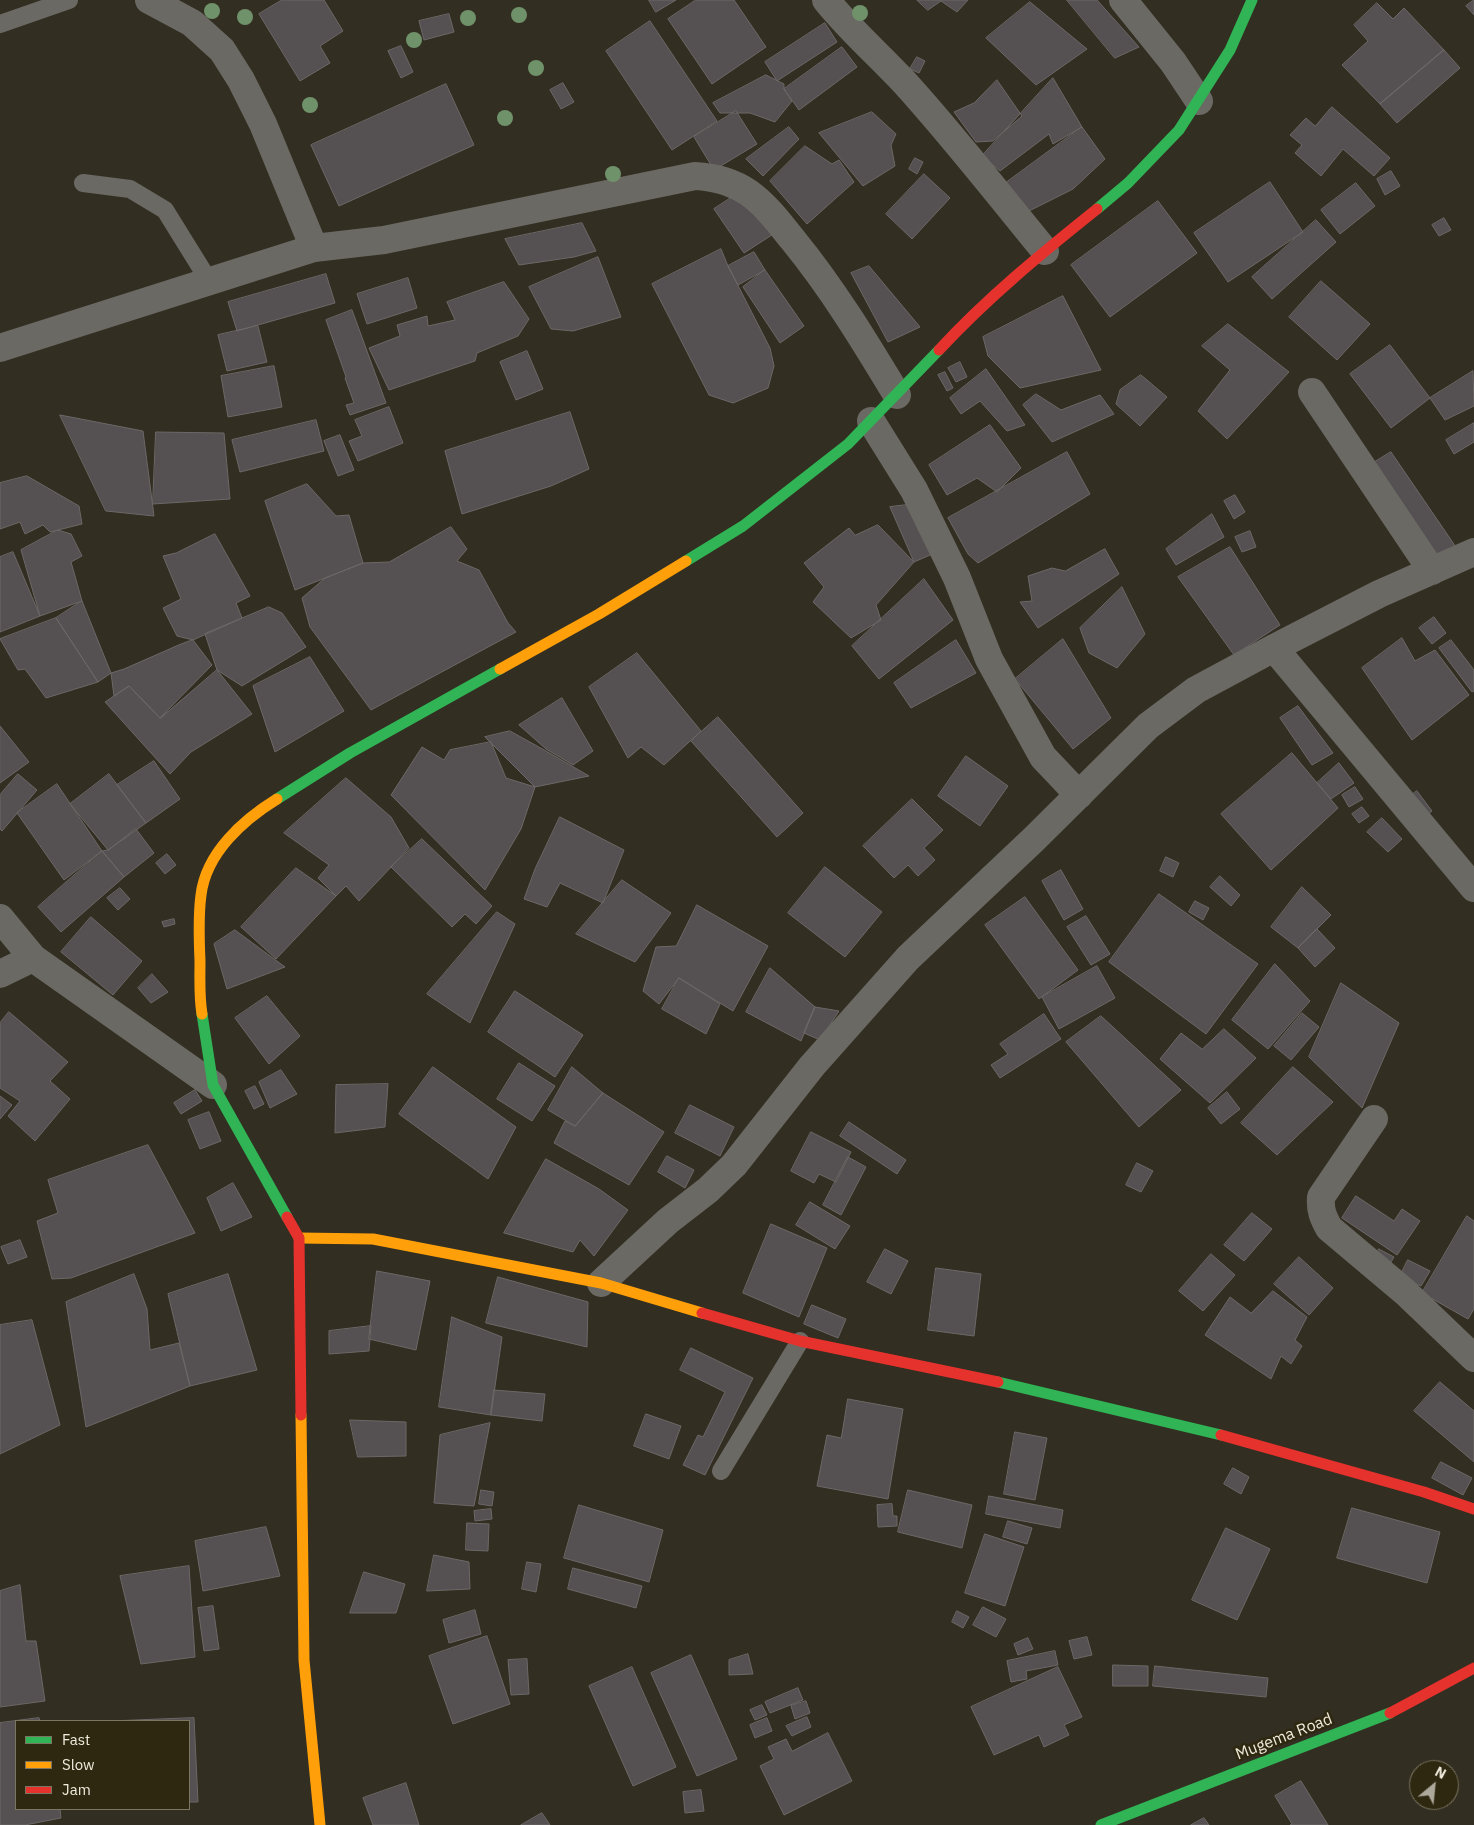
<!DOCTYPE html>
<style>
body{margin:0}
#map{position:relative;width:1474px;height:1825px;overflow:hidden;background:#322e21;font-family:"IBM Plex Sans",sans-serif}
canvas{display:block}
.legend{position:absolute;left:15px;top:1720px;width:175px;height:90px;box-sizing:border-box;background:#2f2811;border:1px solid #7b7662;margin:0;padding:6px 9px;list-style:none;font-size:15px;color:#eeeadc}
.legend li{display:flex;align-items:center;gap:10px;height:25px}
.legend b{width:25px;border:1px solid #7b7662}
.north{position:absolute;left:1409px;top:1760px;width:50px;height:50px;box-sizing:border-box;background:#2f2811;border:1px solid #7b7662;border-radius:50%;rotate:28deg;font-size:14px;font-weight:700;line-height:20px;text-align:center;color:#eeeadc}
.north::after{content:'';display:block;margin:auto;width:18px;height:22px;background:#aca89b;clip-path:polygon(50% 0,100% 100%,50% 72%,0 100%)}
</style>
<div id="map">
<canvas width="1474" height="1825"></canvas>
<ul class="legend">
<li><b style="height:6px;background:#30b455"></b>Fast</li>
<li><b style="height:6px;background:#ff9f0a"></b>Slow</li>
<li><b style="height:6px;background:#e5322d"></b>Jam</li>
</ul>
<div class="north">N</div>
</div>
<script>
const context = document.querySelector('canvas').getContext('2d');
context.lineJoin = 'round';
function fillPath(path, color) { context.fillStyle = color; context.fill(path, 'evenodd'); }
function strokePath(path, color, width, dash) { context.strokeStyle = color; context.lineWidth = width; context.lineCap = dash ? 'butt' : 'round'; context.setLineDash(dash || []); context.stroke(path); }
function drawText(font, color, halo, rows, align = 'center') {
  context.font = font + ' "IBM Plex Sans",sans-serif'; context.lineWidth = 5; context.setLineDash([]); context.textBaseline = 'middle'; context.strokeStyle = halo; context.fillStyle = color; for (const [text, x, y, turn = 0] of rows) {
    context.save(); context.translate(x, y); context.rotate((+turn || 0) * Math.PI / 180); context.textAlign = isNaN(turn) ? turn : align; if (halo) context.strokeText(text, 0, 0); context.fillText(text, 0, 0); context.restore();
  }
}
const building = new Path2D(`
 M282 0H324L343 31 320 46 330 63 300 81 259 14Z
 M649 0H676L656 12Z
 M696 0H734L766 47 712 84 668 19Z
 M917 0H968L957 12 941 1 928 10Z
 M1067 0H1097L1139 47 1115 58Z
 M1474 0V15L1466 6Z
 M1030 2 1087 49 1036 85 986 38Z
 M1377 3 1393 19 1404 8 1444 50 1380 104 1342 65 1368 41 1354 25Z
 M449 14 454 32 424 40 419 21Z
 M650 21 717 121 672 150 606 51Z
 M825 23 837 42 777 81 765 62Z
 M401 46 413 72 401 78 388 51Z
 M842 47 857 67 799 110 784 89Z
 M1444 50 1460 68 1397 123 1380 104Z
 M917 57 925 61 919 73 910 69Z
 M766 75 784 84V89L792 101 775 122 750 113H720L713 103Z
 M1053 78 1082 127 1053 144 1049 134 1000 171 982 156Z
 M997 80 1022 116 993 141 976 142 954 112 974 103Z
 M563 83 574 102 561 109 550 90Z
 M446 84 474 145 339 206 311 145Z
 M1332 107 1390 158 1374 176 1343 149 1321 176 1295 153 1302 145 1290 135 1306 118 1315 126Z
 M736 111 757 144 714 170 694 137Z
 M872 112 896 134 891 145 895 166 863 186 819 133Z
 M789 127 799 139 763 176 746 159Z
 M1082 127 1105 159 1073 189 1023 214 1003 185Z
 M805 146 832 164 839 160 854 182 807 224 770 181Z
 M915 158 923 162 917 174 909 169Z
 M1391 171 1400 186 1385 195 1377 179Z
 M924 174 950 198 912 239 886 214Z
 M1270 182 1303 232 1228 282 1194 233Z
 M1356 183 1375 206 1340 234 1321 210Z
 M737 194 778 231 744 253 714 209Z
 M1158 201 1197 253 1110 317 1071 265Z
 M1444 218 1451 230 1439 236 1432 225Z
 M1316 220 1336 242 1272 299 1252 277Z
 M582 223 596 251 574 257 519 265 505 239Z
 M721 249 728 266 770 348 774 366 768 388 733 403 709 395 652 284Z
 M754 252 765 270 738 285 728 266Z
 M598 257 621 317 573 331 551 329 529 287Z
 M869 266 920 327 888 342 851 273Z
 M765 270 804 326 780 343 743 287Z
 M326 274 335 303 237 331 228 302Z
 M408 278 417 308 367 324 357 294Z
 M1321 281 1370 324 1337 360 1289 317Z
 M504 282 529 319 518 336 477 353 475 361 389 390 369 348 400 336 397 325 427 316 428 326 455 320 447 302Z
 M1063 296 1101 370 1020 388 988 356 983 337Z
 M352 310 386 403 350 415 346 405 354 403 345 378 346 377 326 320Z
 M1228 324 1289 372 1227 439 1198 411 1230 370 1202 346Z
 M258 326 267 362 227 371 218 335Z
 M1390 345 1430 398 1391 428 1350 374Z
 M527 351 543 389 516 400 500 362Z
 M960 362 967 377 956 382 948 368Z
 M274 366 282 407 228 417 221 376Z
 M986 369 1025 425 1007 431 980 401 961 414 950 398Z
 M1473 371 1474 406 1445 420 1430 398Z
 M945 372 953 388 947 391 938 375Z
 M1141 375 1167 397 1140 426 1116 404 1120 390Z
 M1036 394 1061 410 1100 395 1114 414 1052 442 1023 405Z
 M389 407 403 443 358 461 349 441 362 436 355 420Z
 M570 412 589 469 551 486 462 514 445 451Z
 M60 415 143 431 154 516 106 511Z
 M316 420 324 451 240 472 232 440Z
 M1474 423V442L1454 454 1446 440Z
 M990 425 1021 468 997 492 977 478 947 495 929 465Z
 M156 432 224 433 230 499 153 504Z
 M340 435 354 470 338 476 324 441Z
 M1067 452 1090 494 978 563 968 554 948 518Z
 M1391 452 1460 553 1437 566 1370 465Z
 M27 476 79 506 82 524 50 532 43 525 25 534 20 522 0 529V483Z
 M307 484 336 516 349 515 363 563 295 590 265 501Z
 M1235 495 1245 512 1234 519 1224 501Z
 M915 504 937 552 914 562 890 507Z
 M1212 514 1224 537 1176 565 1166 549Z
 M878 525 914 562 876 605 881 620 851 638 813 602 824 587 804 563 849 528 855 535Z
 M451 527 467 549 457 561 479 570 508 623 516 632 371 710 310 627 302 598 325 578 363 563 389 562Z
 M58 530 71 534 82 556 71 562 82 601 40 616 21 550Z
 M1250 531 1256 547 1242 552 1235 537Z
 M215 534 250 596 236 603 242 618 193 640 177 636 163 608 181 599 163 556 176 553Z
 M1230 547 1280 625 1234 655 1178 577Z
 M1105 549 1119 574 1038 628 1020 602 1032 601 1028 576 1052 568 1065 571Z
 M13 552 40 616 0 632V557Z
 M924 579 953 620 879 679 852 646Z
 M1122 587 1145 634 1117 668 1089 653 1080 628Z
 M82 601 111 673 98 682 56 618Z
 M269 607 282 613 306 647 242 686 217 670 205 634Z
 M1434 617 1446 633 1432 644 1419 628Z
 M56 618 98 682 46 698 25 669 18 670 0 639Z
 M1402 638 1415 661 1435 650 1469 695 1412 740 1362 668Z
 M1063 639 1111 718 1073 749 1015 679Z
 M193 640 212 665 160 718 129 686 114 696 111 673 124 669 181 644Z
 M956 640 976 673 911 708 894 683Z
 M1451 640 1474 670V691L1472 692 1439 648Z
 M637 653 701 731 664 765 641 747 628 758 589 687Z
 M310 657 344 711 275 752 253 686Z
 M217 670 252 714 191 752 170 774 105 702 129 686 160 718Z
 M562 698 593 751 573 765 546 749 519 725Z
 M1298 706 1333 753 1312 765 1280 718Z
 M718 717 803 813 777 837 691 741Z
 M0 726 29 762 0 783Z
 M510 731 546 751 589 776 535 787 485 737Z
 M491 742 506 778 535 787 521 829 485 890 391 795 422 747 444 760 450 750Z
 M1292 753 1338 808 1271 870 1221 814Z
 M966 756 1008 786 980 826 938 796Z
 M154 761 180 799 146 823 117 785Z
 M1339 763 1354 783 1331 799 1317 783Z
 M18 774 37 790 2 831 0 829V795Z
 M109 774 146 823 108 850 70 804Z
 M346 778 391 817 409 848 359 901 346 886 336 896 318 878 329 865 284 833Z
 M57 784 102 851 64 880 17 813Z
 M1355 787 1363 799 1349 807 1342 795Z
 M1417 791 1432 811 1424 817 1409 797Z
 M912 799 943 830 924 848 935 860 918 876 908 865 894 878 863 846Z
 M1362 807 1369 816 1359 823 1352 814Z
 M560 817 624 850 603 903 560 883 547 907 524 899 535 869Z
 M1382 818 1402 839 1388 852 1367 832Z
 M136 829 154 853 124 877 102 851 108 850Z
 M422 839 492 906 476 924 465 914 452 927 391 867Z
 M102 851 124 877 61 932 38 907Z
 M167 854 176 865 165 874 156 863Z
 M1166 857 1179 863 1173 877 1160 871Z
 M825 867 882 912 845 957 788 913Z
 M296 868 336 896 276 959 241 927Z
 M1061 870 1083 909 1064 920 1042 881Z
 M1220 876 1240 895 1231 906 1210 887Z
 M622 880 671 913 635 962 576 934Z
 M1302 887 1331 915 1298 948 1271 927Z
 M120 888 130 899 118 910 107 898Z
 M1159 894 1258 964 1206 1034 1109 962Z
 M1025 897 1078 970 1039 999 985 925Z
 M1195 901 1209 908 1203 920 1189 912Z
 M697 905 768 946 733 1011 679 978 659 1004 643 991 656 947 676 946Z
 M497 912 515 924 470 1023 427 994Z
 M1086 916 1110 954 1091 965 1067 927Z
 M91 917 142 961 113 995 61 952Z
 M174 919 175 924 164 927 162 922Z
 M1317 929 1335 948 1315 967 1298 948Z
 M235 930 285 967 227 989 214 944Z
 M1275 964 1310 1001 1268 1049 1232 1020Z
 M1097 966 1115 998 1059 1029 1042 997Z
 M770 968 815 1007 801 1041 746 1012Z
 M152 974 168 992 151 1003 138 988Z
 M679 978 720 1004 706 1034 662 1009Z
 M1341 983 1399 1023 1362 1108 1309 1057Z
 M515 991 583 1035 555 1077 488 1032Z
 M267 996 300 1036 269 1064 235 1018Z
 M815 1007 839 1011 820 1040 804 1033Z
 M9 1012 68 1062 50 1081 70 1099 35 1141 8 1116 20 1101 0 1088V1023Z
 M1302 1013 1319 1027 1291 1060 1274 1046Z
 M1044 1014 1061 1039 1000 1078 991 1065 1008 1054 1000 1044Z
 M1101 1016 1181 1090 1139 1127 1066 1042Z
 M1224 1029 1256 1058 1210 1103 1160 1059 1181 1033 1202 1049Z
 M519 1063 555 1086 532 1121 497 1099Z
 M433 1067 516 1127 488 1179 399 1114Z
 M572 1067 603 1093 575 1126 548 1110Z
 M1293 1067 1333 1102 1277 1155 1241 1123Z
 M281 1070 297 1094 270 1108 259 1082Z
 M388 1084 385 1127 335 1133 336 1085Z
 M255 1086 264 1104 254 1109 245 1091Z
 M195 1090 202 1101 181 1114 174 1103Z
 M1227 1092 1240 1109 1221 1124 1208 1108Z
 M603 1093 664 1132 629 1185 554 1143 565 1121 575 1126Z
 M0 1096 12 1105 0 1119Z
 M690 1105 734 1127 720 1156 675 1133Z
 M209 1112 221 1141 200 1149 188 1120Z
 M849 1122 906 1160 897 1174 840 1136Z
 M811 1132 851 1152 836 1182 819 1174 814 1183 791 1171Z
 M148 1145 195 1233 71 1278 52 1279 37 1221 58 1213 48 1180Z
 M667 1156 694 1170 685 1188 658 1172Z
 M848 1157 866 1167 841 1215 823 1205Z
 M546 1159 599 1189 628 1210 594 1256 580 1240 573 1252 504 1233Z
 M1137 1163 1153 1171 1141 1192 1126 1185Z
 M233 1183 252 1217 221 1231 207 1198Z
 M1356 1196 1394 1221 1402 1209 1420 1221 1397 1255 1342 1218Z
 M810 1202 850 1226 835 1249 796 1225Z
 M1252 1213 1272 1229 1244 1261 1224 1245Z
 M1467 1216 1474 1221V1309L1468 1319 1422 1293Z
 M771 1224 827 1248 799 1317 743 1293Z
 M20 1240 27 1257 8 1264 1 1247Z
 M885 1249 908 1261 891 1294 867 1282Z
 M1379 1249 1394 1257 1387 1269 1374 1262Z
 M1211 1254 1235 1275 1203 1311 1179 1291Z
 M1299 1257 1333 1288 1309 1315 1274 1284Z
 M1408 1260 1430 1271 1421 1286 1400 1276Z
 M936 1268 981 1274 974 1336 928 1330Z
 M377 1271 430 1281 416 1350 369 1339Z
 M134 1274 147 1309 150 1350 179 1343 190 1386 86 1427 66 1302Z
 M228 1274 257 1370 190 1386 168 1294Z
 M498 1277 588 1302 587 1347 486 1323Z
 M1273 1291 1307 1317 1295 1340 1302 1346 1291 1364 1281 1356 1271 1379 1205 1335 1230 1297 1251 1313Z
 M812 1305 846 1319 838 1338 804 1324Z
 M452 1317 502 1337 491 1415 439 1407Z
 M32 1320 60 1425 0 1454V1325Z
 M371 1326 369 1351 329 1354V1331Z
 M691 1348 753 1378 705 1475 683 1465 698 1435 703 1437 725 1392 680 1370Z
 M1440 1382 1474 1411V1462L1414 1411Z
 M494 1390 545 1394 542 1421 491 1415Z
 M848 1399 903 1409 888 1499 817 1486 827 1435 841 1438Z
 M646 1414 681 1426 669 1459 634 1446Z
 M350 1420 406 1422V1456L358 1457Z
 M490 1423 474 1506 434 1503 440 1435Z
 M1015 1432 1047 1438 1035 1500 1004 1494Z
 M1441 1462 1472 1478 1463 1495 1432 1478Z
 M1233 1468 1249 1477 1241 1494 1224 1484Z
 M481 1490 494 1492 492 1506 479 1504Z
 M908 1490 972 1505 962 1548 898 1532Z
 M989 1496 1063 1510 1060 1528 986 1514Z
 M892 1504 893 1516H897V1526L878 1527 877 1505Z
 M579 1505 663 1530 649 1582 564 1558Z
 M1352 1508 1440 1532 1427 1583 1337 1558Z
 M491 1509 492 1519 475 1521 474 1511Z
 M1008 1521 1032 1528 1027 1544 1003 1537Z
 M467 1523 489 1524 488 1551 466 1550Z
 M266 1527 280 1576 203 1591 195 1541Z
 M1226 1528 1270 1549 1237 1620 1192 1600Z
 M985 1534 1024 1547 1005 1606 965 1593Z
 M434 1555 469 1562 470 1589 427 1591Z
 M527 1562 541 1564 536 1592 522 1589Z
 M189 1566 195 1657 141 1664 120 1576Z
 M573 1568 642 1586 636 1608 568 1589Z
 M364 1572 405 1584 396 1613H350Z
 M20 1585 26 1641H36L45 1701 0 1707V1591Z
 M213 1606 219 1649 204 1651 198 1608Z
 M983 1607 1006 1619 996 1637 973 1625Z
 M475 1610 481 1634 449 1643 443 1620Z
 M957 1611 969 1617 963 1628 952 1622Z
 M487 1636 510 1704 453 1724 429 1656Z
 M1087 1637 1092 1655 1074 1659 1069 1641Z
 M1028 1638 1033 1649 1018 1655 1014 1644Z
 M1055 1651 1058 1665 1026 1671 1027 1679 1011 1682 1007 1661Z
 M748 1654 753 1674 729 1675V1660Z
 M691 1655 737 1759 697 1776 651 1673Z
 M527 1659 529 1694 511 1695 508 1660Z
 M1113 1665 1148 1666V1686H1113Z
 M1155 1666 1268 1678 1266 1697 1153 1686Z
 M632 1667 676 1767 633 1786 589 1686Z
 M1058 1667 1082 1717 1064 1725 1069 1735 1044 1747 1039 1735 994 1755 971 1707Z
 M798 1688 803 1700 770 1713 765 1702Z
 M806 1701 810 1713 795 1719 791 1706Z
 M762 1705 767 1715 755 1720 750 1710Z
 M807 1717 811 1727 792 1736 786 1726Z
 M39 1718 40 1721H16V1809H60L61 1818 25 1825H0V1723Z
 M194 1718 198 1802H189V1721H111Z
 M767 1718 772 1731 755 1738 750 1725Z
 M828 1733 852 1781 784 1815 760 1766 774 1759 768 1747 786 1739 792 1751Z
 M1301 1781 1328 1825H1290L1292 1824 1275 1796Z
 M406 1783 419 1825H373L363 1798Z
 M701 1790 704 1811 685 1813 683 1792Z
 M542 1813 550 1825H521Z
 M1204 1818 1209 1825H1191Z`);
const lane = new Path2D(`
 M0 24 69 0
 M83 183 130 189 165 210 209 281
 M721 1471 800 1341`);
const street = new Path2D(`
 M149 0 192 23 222 50 241 80 263 124 314 248
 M826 0C850 30 879 55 905 83 954 137 999 195 1045 251
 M1123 0 1173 62 1199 101
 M0 348 314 248 384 240 695 176C714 177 733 182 749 193 767 206 780 224 793 240 833 289 865 342 897 395
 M1312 392 1432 571
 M871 421 914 490 957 578 989 659 1043 757 1079 795
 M1274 648 1474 888
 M0 918 33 958 213 1085
 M0 974 33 958
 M1374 1119 1321 1197C1320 1210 1323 1217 1329 1228L1405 1292 1474 1358
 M601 1283 668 1221 708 1190 734 1165 812 1066 908 958 1033 840 1148 726 1196 690 1274 648 1379 594 1474 552`);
const fast = new Path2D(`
 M1097 209 1128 183 1179 130 1230 50 1252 0
 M686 561 743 526 848 444 939 350
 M277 799 350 753 500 669
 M202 1014 213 1085 287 1217
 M998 1382 1221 1435
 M1101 1825 1390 1713`);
const slow = new Path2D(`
 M500 669 599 614 686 561
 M202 1014C199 997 200 978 200 961 199 939 198 917 201 895 206 853 243 820 277 799
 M299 1238 373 1239 601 1283 702 1313
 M301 1415 304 1660 320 1825`);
const jam = new Path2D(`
 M939 350C987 298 1042 253 1097 209
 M287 1217 299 1238 301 1415
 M702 1313 800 1341 998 1382
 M1221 1435 1424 1492 1474 1509
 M1390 1713 1474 1668`);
const trees = [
 [212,11],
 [860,13],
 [519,15],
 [245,17],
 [468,18],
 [414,40],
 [536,68],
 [310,105],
 [505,118],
 [613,174]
];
const streetNames = [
 ["Mugema Road",1284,1737,-21]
];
fillPath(building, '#555052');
strokePath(building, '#6c6867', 1);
strokePath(lane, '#6b6964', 18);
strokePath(street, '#6b6964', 28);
strokePath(fast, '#30b455', 11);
strokePath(slow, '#ff9f0a', 11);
strokePath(jam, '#e5322d', 11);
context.fillStyle = '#70926b';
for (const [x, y] of trees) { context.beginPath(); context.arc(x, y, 8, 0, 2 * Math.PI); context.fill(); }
drawText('16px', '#eeeadc', '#2f2811', streetNames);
</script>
